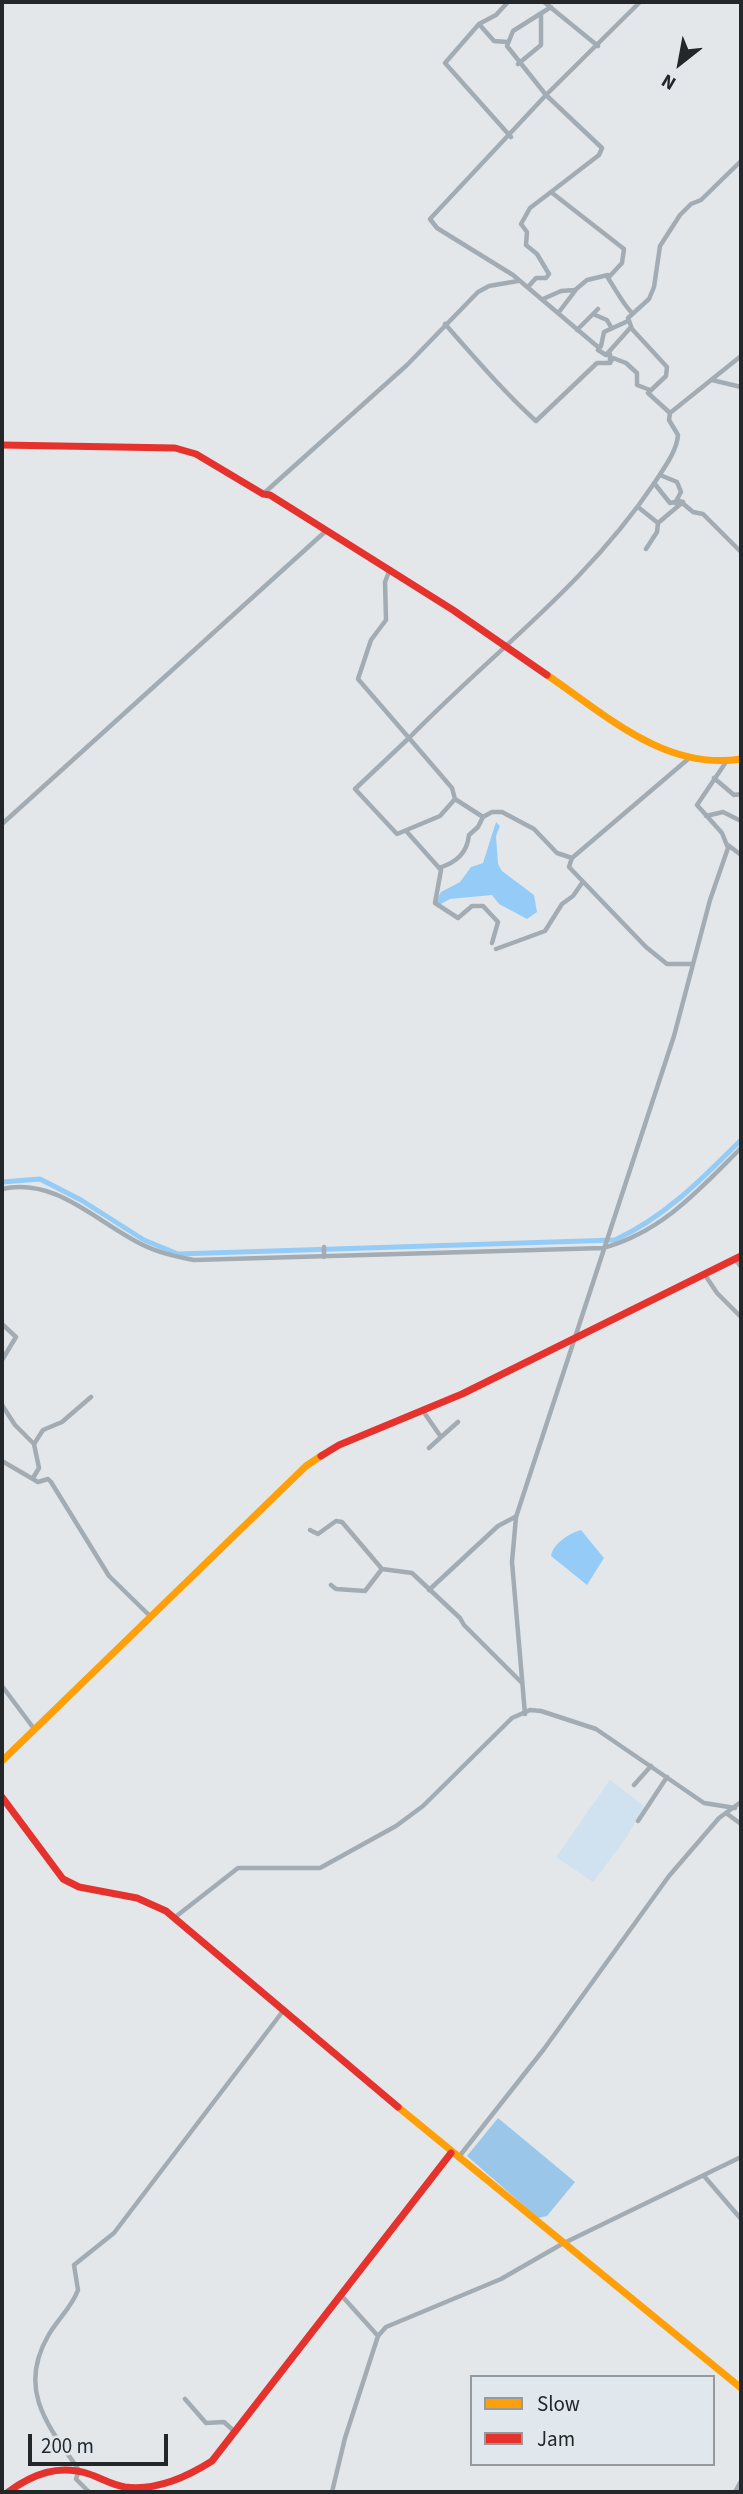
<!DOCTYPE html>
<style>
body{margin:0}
#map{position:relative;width:743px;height:2494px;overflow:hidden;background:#e3e7ea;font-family:"Source Sans 3",sans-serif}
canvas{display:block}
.frame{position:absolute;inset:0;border:4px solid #242729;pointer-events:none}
.legend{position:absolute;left:470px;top:2375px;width:245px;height:91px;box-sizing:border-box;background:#e0e7ed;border:2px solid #959a9f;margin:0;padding:9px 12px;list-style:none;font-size:21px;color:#242729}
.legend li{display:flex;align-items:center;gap:14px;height:35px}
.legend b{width:35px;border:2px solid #959a9f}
.north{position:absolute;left:645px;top:28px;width:70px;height:70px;-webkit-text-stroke:5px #e0e7ed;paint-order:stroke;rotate:211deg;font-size:19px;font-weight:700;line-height:28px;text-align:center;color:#242729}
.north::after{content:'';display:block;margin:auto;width:24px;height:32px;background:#242729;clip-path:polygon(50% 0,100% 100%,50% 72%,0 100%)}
.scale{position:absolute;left:28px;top:2434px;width:140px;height:32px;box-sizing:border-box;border:4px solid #242729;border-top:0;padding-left:9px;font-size:21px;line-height:24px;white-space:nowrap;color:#242729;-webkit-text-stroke:5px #e0e7ed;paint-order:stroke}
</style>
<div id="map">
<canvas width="743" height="2494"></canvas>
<div class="frame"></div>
<ul class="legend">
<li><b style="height:9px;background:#ff9f0a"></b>Slow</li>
<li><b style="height:9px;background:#e5322d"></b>Jam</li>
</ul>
<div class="north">N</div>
<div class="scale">200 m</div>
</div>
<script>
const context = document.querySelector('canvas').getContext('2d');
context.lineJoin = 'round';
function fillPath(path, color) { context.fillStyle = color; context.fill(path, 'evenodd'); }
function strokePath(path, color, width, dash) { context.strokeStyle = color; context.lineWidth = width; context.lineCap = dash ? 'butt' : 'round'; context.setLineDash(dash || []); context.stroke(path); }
const green = new Path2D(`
 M610 1780 644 1806 627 1837 593 1882 556 1857Z`);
const forest = new Path2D(`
 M498 2118 575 2182 547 2216 538 2218 467 2156Z`);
const water = new Path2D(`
 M496 822 500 826 496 836 498 864 502 871 534 895 537 912 527 919 499 904 492 895 450 899 439 905 436 901 441 892 460 882 471 867 483 863Z
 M581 1530 604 1558 587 1585 551 1556C553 1544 569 1533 581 1530Z`);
const canal = new Path2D(`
 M2 1182 40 1179 81 1200 144 1240 178 1254 615 1240C665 1217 702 1179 741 1140`);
const street = new Path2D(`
 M544 2 598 46
 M551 7 513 31 507 46 546 95 602 148 599 155 551 192 624 249 622 263 608 278C616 290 623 304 632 313
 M479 24 445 63 511 137
 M507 42 494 41 479 24 496 15 508 2
 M518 64 541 45V15
 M528 287 536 278H546L549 274 537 254 526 245 527 232 521 224 530 208 551 192
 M543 299 561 291 575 290 587 280 608 275
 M559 312 575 291
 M593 314 607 320 611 327
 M445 324C475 358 503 391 536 421L597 363H610
 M631 327 606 355 610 354V363L613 358 626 363 637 373V385L650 390
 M577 330 598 309
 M601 346 604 332 628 321
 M606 355 598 350 601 346 598 347 513 275 437 228 430 219 546 95 640 2
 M712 380 741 387
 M670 413 648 393 666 376 667 367 632 329 628 318 649 299 654 287 660 246 680 215 691 204 701 200 741 161
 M660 475 677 482 681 492 675 503
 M654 483 670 503 680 501 693 512 703 514 741 552
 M263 494 407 365 478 292 489 286 518 281
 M638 507 658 523 683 502
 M646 549 657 532 658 523
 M390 569 385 582 386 620 371 640 358 679 409 738 355 789 397 834 440 816 455 799
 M687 760 572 858 569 867 646 947 667 964H693
 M714 778 734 795 741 794
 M706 816 723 812 741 821
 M2 824 327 530
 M407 832 441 870 435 903 458 918 472 906H483L498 922 492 943
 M728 845 741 855
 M572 858 557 853 534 829 502 812H492L483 817 455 799 452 788 409 738C494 651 586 585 655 482 664 468 677 451 678 435L669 420 670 413 741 356
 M439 868C457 862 467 853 469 835L478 827 483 817
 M496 949 545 931 562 904 573 896 582 883
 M2 1189C57 1177 97 1223 143 1245 159 1253 177 1257 194 1260L603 1248C662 1232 699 1190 741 1148
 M324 1247V1257
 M735 1259 741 1267
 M705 1275 717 1293 741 1317
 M2 1324 16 1337 2 1360
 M2 1405 15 1425 34 1444 39 1468 33 1478
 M423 1411 441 1437 458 1422
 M34 1444 43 1430 62 1422 91 1397
 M429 1448 441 1437
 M2 1461 38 1482 48 1479 51 1482 109 1576 151 1617
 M310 1530 318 1534 336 1521 342 1522 382 1569
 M331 1585 336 1589 365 1591 382 1569 412 1573 460 1618 464 1625 521 1682
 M429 1590 498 1526 515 1517
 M2 1686 35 1730
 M525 1714 512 1562 516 1517 674 1036 710 900 728 848 722 833 697 805 726 762
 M634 1785 651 1766
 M726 1813 741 1824
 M638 1821 667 1777
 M174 1918 238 1868H320L396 1826 423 1806 512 1718 530 1710 541 1711 596 1729 704 1803 735 1808
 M458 2158 544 2049 669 1876 719 1818 741 1802
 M704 2176 741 2219
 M341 2295 378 2336
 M185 2399 206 2423 224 2422 235 2432
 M89 2492 76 2479 79 2470C48 2426 17 2390 48 2336 57 2320 72 2307 78 2290L74 2265 114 2233 283 2011
 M332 2492 345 2438 378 2336 386 2327 501 2279 562 2244 741 2157
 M735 2492 741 2481`);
const slow = new Path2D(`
 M547 675C606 715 665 771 741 759
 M2 1761 306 1466 321 1456
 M398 2107 741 2388`);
const jam = new Path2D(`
 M2 445 175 448 196 454 263 494 270 495 453 610 547 675
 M321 1456 339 1445 462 1394 741 1256
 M2 1797 63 1879 79 1887 137 1898 166 1911 398 2107
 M8 2492C33 2474 58 2464 89 2474 101 2478 112 2485 125 2487 156 2491 187 2477 212 2461L451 2153`);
fillPath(green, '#d0e1ef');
fillPath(forest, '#9ac7e9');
fillPath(water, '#95ccf7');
strokePath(canal, '#95ccf7', 5);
strokePath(street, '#a3acb3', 4.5);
strokePath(slow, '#ff9f0a', 7);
strokePath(jam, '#e5322d', 7);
</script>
